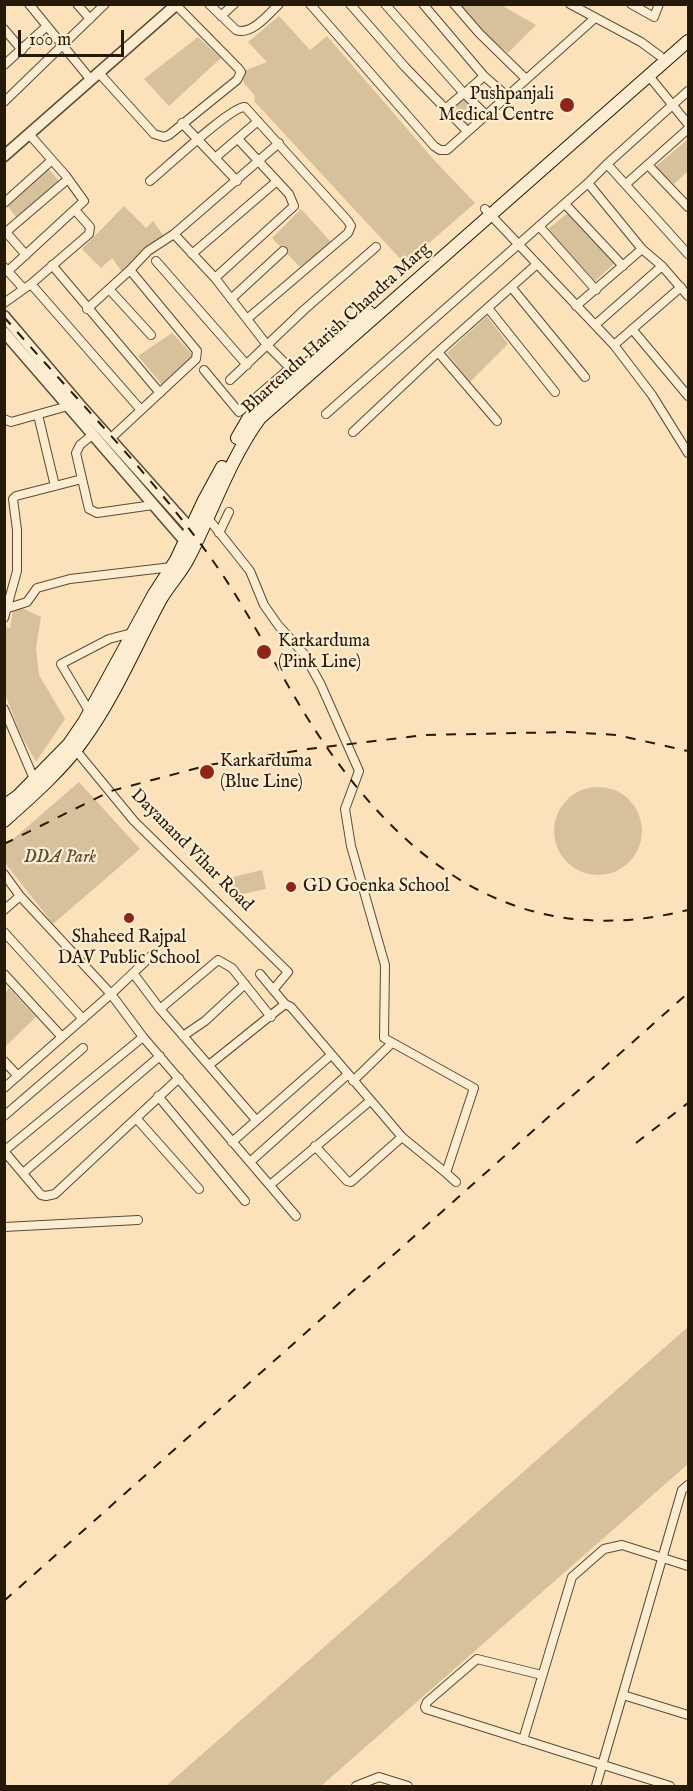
<!DOCTYPE html>
<style>
body{margin:0}
#map{position:relative;width:693px;height:1791px;overflow:hidden;background:#fbe2ba;font-family:"IM FELL English",serif}
canvas{display:block}
.frame{position:absolute;inset:0;border:6px solid #251909;pointer-events:none}
.scale{position:absolute;left:18px;top:30px;width:106px;height:27px;box-sizing:border-box;border:3px solid #251909;border-top:0;padding-left:8px;font-size:18px;line-height:21px;white-space:nowrap;color:#251909;-webkit-text-stroke:4px #fcecd2;paint-order:stroke}
</style>
<div id="map">
<canvas width="693" height="1791"></canvas>
<div class="frame"></div>
<div class="scale">100 m</div>
</div>
<script>
const context = document.querySelector('canvas').getContext('2d');
context.lineJoin = 'round';
function fillPath(path, color) { context.fillStyle = color; context.fill(path, 'evenodd'); }
function strokePath(path, color, width, dash) { context.strokeStyle = color; context.lineWidth = width; context.lineCap = dash ? 'butt' : 'round'; context.setLineDash(dash || []); context.stroke(path); }
function drawText(font, color, halo, rows, align = 'center') {
  context.font = font + ' "IM FELL English",serif'; context.lineWidth = 4.5; context.setLineDash([]); context.textBaseline = 'middle'; context.strokeStyle = halo; context.fillStyle = color; for (const [text, x, y, turn = 0] of rows) {
    context.save(); context.translate(x, y); context.rotate((+turn || 0) * Math.PI / 180); context.textAlign = isNaN(turn) ? turn : align; if (halo) context.strokeText(text, 0, 0); context.fillText(text, 0, 0); context.restore();
  }
}
const green = new Path2D(`
 M457 5H501L536 25 508 53 478 29Z
 M279 16 310 50 327 36 434 160 475 203 405 264 254 101 255 96 244 83 241 72 267 62 248 42Z
 M198 37 221 58 169 106 144 79Z
 M466 96 481 112 464 127 450 111Z
 M688 139V171L674 184 655 167Z
 M47 167 64 187 22 225 7 205Z
 M124 206 146 228 153 221 166 239 125 276 112 258 101 268 82 249Z
 M301 209 331 242 300 267 272 238Z
 M568 213 615 263 595 281 548 229Z
 M487 316 508 344 470 382 447 353Z
 M172 333 195 357 162 385 138 356Z
 M14 604 41 617 36 648 39 675 65 719 36 762 20 733 5 694V627L10 628Z
 M79 782 140 849 53 924 5 863V846Z
 M554 831a44 44 0 1 1 88 0a44 44 0 1 1-88 0Z
 M262 870 266 889 233 896 229 878Z
 M9 988 36 1017 5 1047V993Z
 M688 1327V1464L321 1786H166Z`);
const minor = new Path2D(`
 M29 4 91 80
 M77 4 90 19
 M209 4 236 30C251 36 269 14 279 4
 M310 4 434 146 440 150H447L595 18
 M350 4 405 67 467 131
 M385 4 461 90 486 115
 M423 4 484 76 507 96
 M454 4 479 33 526 79
 M570 4 641 42 660 56
 M631 4 654 17 659 4
 M221 16 234 4
 M4 29 22 50
 M4 65 47 26
 M99 73 154 134 164 137 169 135 237 80 241 72 238 68 176 5
 M649 76 688 124
 M464 94 484 76
 M4 102 105 4
 M445 109 464 93
 M182 123 237 181
 M215 158 258 121
 M607 164 688 254
 M648 165 688 207
 M150 181C165 169 231 106 245 107L348 221 351 226 348 233 247 319
 M588 183 642 249 662 266 688 296
 M626 184 688 129
 M4 203 52 160
 M565 204 623 266
 M485 209 614 345 652 395 688 453
 M539 226 596 290
 M4 230 26 255
 M6 232 68 179
 M174 234 215 278 267 345 298 376
 M192 254 277 181
 M156 261 247 365
 M52 265 160 393
 M4 267 23 288
 M130 270 148 251 174 234 279 143
 M8 271 84 201 66 176 29 134
 M215 278 294 206 289 194 238 139
 M31 284 141 410
 M512 288 585 377
 M109 289 151 335
 M231 299 283 251
 M4 303 31 284 89 234 90 227 75 210
 M576 306 642 249
 M488 308 555 392
 M87 309 130 270 197 351 196 359 110 439
 M595 325 662 266
 M632 329 688 396
 M614 345 681 287
 M438 352 497 421
 M204 370 239 412 290 368
 M230 380 305 309 376 247
 M326 414 588 183 607 164 688 91
 M38 415 55 486
 M4 419 11 422 68 406
 M353 432 438 352 537 264
 M92 435 80 445 76 453 89 509 97 513 153 505
 M203 516 211 522 250 571 264 605 278 625 304 654 321 685 359 771 345 809 351 846 385 965 384 1038 474 1088 446 1173 456 1182
 M219 533 229 512
 M8 608 27 602 37 588 70 579 172 567
 M4 618 17 571V530L13 499 16 496 82 479
 M4 709 34 779
 M89 711 61 664 109 639 132 633
 M74 748 134 821 288 972 273 990
 M4 874 20 896 111 994 143 1037 296 1216
 M4 910 20 896
 M4 932 83 1019
 M133 973 160 1009 256 1120
 M4 974 62 1037
 M260 974 285 1004
 M160 1009 218 960 232 968 271 1017
 M183 1036 205 1021 245 984
 M4 1061 18 1076
 M209 1065 285 1004 291 1007 402 1137 446 1173
 M353 1081 392 1043
 M4 1088 111 994 151 956
 M158 1096 245 1201
 M4 1116 83 1048
 M136 1118 199 1189
 M232 1142 331 1055
 M315 1146 347 1181 351 1182 402 1137
 M4 1151 41 1195 46 1196 55 1194 179 1078
 M4 1151 143 1037
 M250 1162 347 1075
 M23 1173 160 1056
 M270 1185 370 1101
 M4 1227 138 1220
 M542 1675 477 1659 427 1702 425 1707 426 1709 670 1786
 M623 1695 688 1715
 M523 1740 572 1577 604 1549 622 1545 688 1566
 M356 1786 379 1777 408 1786
 M596 1786 682 1490 688 1485`);
const tertiary = new Path2D(`
 M4 156 177 4
 M4 316 79 404 196 535
 M4 332 190 547`);
const secondary = new Path2D(`
 M237 438 248 419 267 399 369 312
 M4 806 18 796 69 744 84 722 154 594 176 560 204 500 222 467
 M4 821C30 798 65 767 84 739 115 696 136 645 161 599 169 585 180 574 187 561 212 514 228 462 260 418L688 41`);
const rail = new Path2D(`
 M4 317C75 398 151 474 213 561 253 617 282 681 321 739 410 870 524 951 688 910
 M4 844 111 791 209 765 308 749 425 735 567 732 617 735 688 751
 M636 1143 688 1103
 M4 1601 688 993`);
const markers = [
 [567,105,8,"#8f2418"],
 [264,652,8,"#8f2418"],
 [207,772,8,"#8f2418"],
 [291,887,6,"#8f2418"],
 [129,918,6,"#8f2418"]
];
const poiNames = [
 ["Pushpanjali",554,95,"right"],
 ["Medical Centre",554,116,"right"],
 ["Karkarduma",278,642],
 ["(Pink Line)",278,663],
 ["Karkarduma",220,762],
 ["(Blue Line)",220,783],
 ["GD Goenka School",303,887],
 ["Shaheed Rajpal",129,938,"center"],
 ["DAV Public School",129,959,"center"]
];
const streetNames = [
 ["Bhartendu Harish Chandra Marg",337,329,-42],
 ["Dayanand Vihar Road",191,851,45]
];
const parkNames = [
 ["DDA Park",60,858]
];
fillPath(green, '#d7c09c');
strokePath(minor, '#5a4b35', 10);
strokePath(tertiary, '#5a4b35', 13);
strokePath(secondary, '#251909', 14);
strokePath(minor, '#fcecd2', 8);
strokePath(tertiary, '#fcecd2', 10);
strokePath(secondary, '#fcecd2', 12);
strokePath(rail, '#251909', 2, [10, 10]);
for (const [x, y, r, color] of markers) { const dot = new Path2D(); dot.arc(x, y, r, 0, 2 * Math.PI); context.fillStyle = color; context.fill(dot); strokePath(dot, '#fcecd2', 2); }
drawText('18px', '#251909', '#fcecd2', poiNames, 'left');
drawText('18px', '#251909', '#fcecd2', streetNames);
drawText('italic 18px', '#5a4b35', '#fcecd2', parkNames);
</script>
